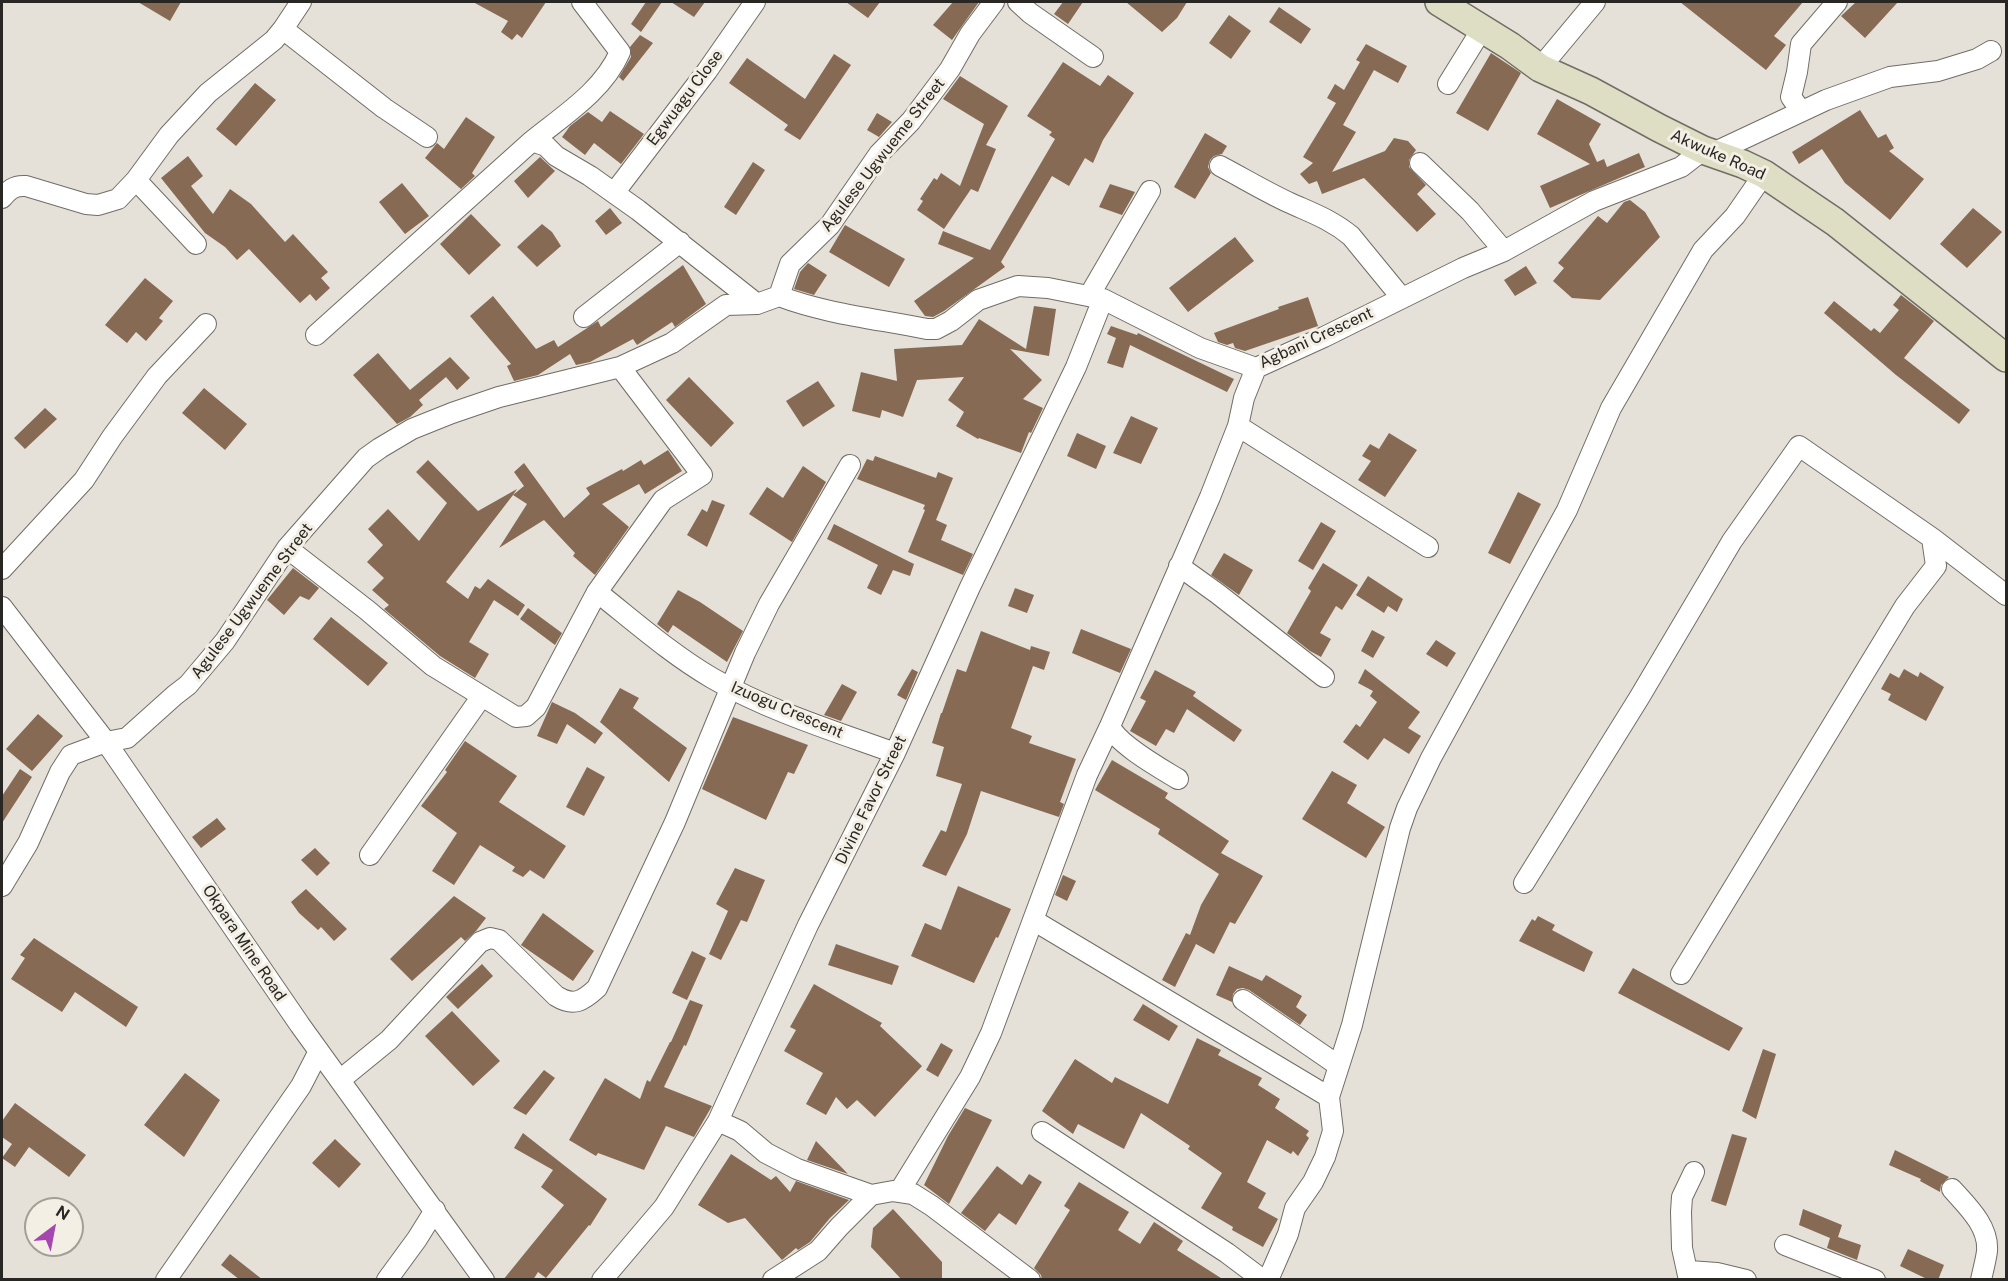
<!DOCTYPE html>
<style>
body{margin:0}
#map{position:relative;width:2008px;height:1281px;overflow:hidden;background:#e6e1d8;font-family:"Public Sans",sans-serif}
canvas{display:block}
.frame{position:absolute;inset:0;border:3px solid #292724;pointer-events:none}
.north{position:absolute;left:24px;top:1197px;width:60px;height:60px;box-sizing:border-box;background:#f3efe5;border:2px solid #a29f98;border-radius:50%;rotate:32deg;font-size:16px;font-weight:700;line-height:24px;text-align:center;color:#292724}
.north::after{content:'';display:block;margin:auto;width:21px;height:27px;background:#a647b0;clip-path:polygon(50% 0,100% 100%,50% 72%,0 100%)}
</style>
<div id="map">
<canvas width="2008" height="1281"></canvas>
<div class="frame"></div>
<div class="north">N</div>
</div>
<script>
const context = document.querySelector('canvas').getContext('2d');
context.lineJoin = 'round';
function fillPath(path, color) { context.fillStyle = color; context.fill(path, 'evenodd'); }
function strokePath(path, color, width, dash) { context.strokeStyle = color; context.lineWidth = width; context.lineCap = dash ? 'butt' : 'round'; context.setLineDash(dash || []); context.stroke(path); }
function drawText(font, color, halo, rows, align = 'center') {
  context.font = font + ' "Public Sans",sans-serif'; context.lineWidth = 6; context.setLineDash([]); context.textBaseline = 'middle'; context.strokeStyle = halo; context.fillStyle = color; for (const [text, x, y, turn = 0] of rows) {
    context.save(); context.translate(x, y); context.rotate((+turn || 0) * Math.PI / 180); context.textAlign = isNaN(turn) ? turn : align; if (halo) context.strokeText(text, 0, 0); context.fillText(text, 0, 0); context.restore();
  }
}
const building = new Path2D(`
 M138 2H181L170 21Z
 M473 2H546L522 38 517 34 512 40 501 32 508 21Z
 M646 2H662L641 32 631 24Z
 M671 2H705L694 17Z
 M846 2H880L868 18Z
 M953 2H979L952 40 933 25Z
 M1063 2H1083L1068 24 1054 14Z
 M1126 2H1187L1177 18 1162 32Z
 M1680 2H1803L1774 36 1786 45 1766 70Z
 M1856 2H1898L1865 38 1841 16Z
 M1279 7 1311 29 1301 44 1269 22Z
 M1229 15 1251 31 1231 59 1209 43Z
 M640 35 653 43 623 81 619 77 631 57 630 47Z
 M1366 44 1407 66 1398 83 1374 70 1343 125 1356 132 1332 172 1385 151 1394 138 1408 141 1416 150 1409 160V167L1426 185 1417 194 1436 214 1417 232 1364 178 1322 194 1317 181 1309 184 1300 174 1313 163 1303 157 1336 103 1327 98 1335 84 1344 90 1360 62 1356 60Z
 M1491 53 1521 73 1488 131 1456 113Z
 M834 54 851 65 800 140 784 130 788 125 729 83 747 58 805 99Z
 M1063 62 1100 86 1108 75 1134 93 1103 140 1093 163 1085 158 1069 186 1052 176 1001 262 1005 267 944 311 933 317 925 316 914 301 974 258 938 244 943 231 990 250 1055 139 1049 135 1052 132 1027 116Z
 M960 76 1008 106 986 145 996 149 978 192 971 189 944 229 917 210 923 201 920 199 934 178 937 180 941 173 960 186 984 124 943 99Z
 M255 83 276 100 236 146 216 129Z
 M1557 99 1601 124 1589 144 1597 162 1604 159 1607 167 1639 153 1645 167 1550 208 1540 186 1590 164 1537 134Z
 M1860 110 1878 138 1886 134 1894 148 1889 151 1924 179 1890 220 1845 183 1822 149 1799 164 1792 152Z
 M610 111 644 134 621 164 594 143 585 155 562 137 570 126 588 112 602 122Z
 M877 113 892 122 879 137 867 130Z
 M466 117 495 137 472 173 475 176 461 189 425 158 437 143 444 149Z
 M1205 133 1227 146 1222 154 1214 156 1210 160 1208 167 1211 173 1195 199 1174 187Z
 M188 156 203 176 191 186 213 214 230 189 251 204 285 242 293 234 328 272 321 278 330 288 316 301 310 294 300 303 249 249 237 260 225 247 205 233 161 178Z
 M540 157 555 171 528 198 514 181Z
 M753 162 765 170 736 215 724 207Z
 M402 183 429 216 405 234 379 202Z
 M1110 184 1135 192 1122 215 1099 207Z
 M1630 200 1645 212 1660 237 1600 300 1572 298 1553 281 1564 268 1558 263 1598 216 1607 223 1624 202Z
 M610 208 622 223 606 235 595 221Z
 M1973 208 2002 232 1967 268 1940 244Z
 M471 214 501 245 469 275 440 244Z
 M542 224 552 232 561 246 537 267 517 247Z
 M845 225 905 259 889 287 829 252Z
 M1235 237 1254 261 1188 312 1169 288Z
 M808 263 827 275 814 295 794 289 800 272Z
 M683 265 706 304 675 327 672 322 637 345 633 339 590 362 576 365 570 354 538 375 514 381 507 366 511 364 470 316 493 296 536 349 554 340 558 347 598 321 601 327Z
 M1526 266 1537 283 1515 296 1504 280Z
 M145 278 173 301 159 318 163 321 146 341 136 332 127 343 105 325Z
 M1901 295 1934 321 1904 358 1970 410 1959 424 1896 375 1824 313 1834 301 1871 331 1874 328 1880 333 1899 310 1893 305Z
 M1308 297 1318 326 1245 351 1235 348 1233 343 1227 345 1218 342 1214 333 1279 309 1278 307Z
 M1034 306 1056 309 1049 356 1010 349 1042 380 1023 399 1043 408 1031 433 1029 432 1021 453 979 438 978 439 956 426 964 412 948 400 964 377 917 380 903 417 882 410 880 418 852 411 861 372 897 381 894 349 962 345 979 319 1026 349Z
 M1111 326 1137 335 1138 333 1234 379 1227 392 1130 345 1123 368 1107 363 1116 338 1107 334Z
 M378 353 410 390 450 357 470 378 457 390 446 377 419 400 423 405 410 417 397 424 353 375Z
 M689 377 734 423 711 447 666 400Z
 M818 381 835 406 803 427 786 401Z
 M204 388 247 424 225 450 182 413Z
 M45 408 57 419 25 449 14 438Z
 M1131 416 1158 428 1141 464 1113 453Z
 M1077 433 1106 446 1096 469 1067 456Z
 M1389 433 1417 450 1385 497 1358 480 1371 461 1362 456 1370 444 1379 449Z
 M668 450 682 471 645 494 639 484 602 504 629 527 595 575 573 556 575 553 544 520 499 548 527 504 513 495 446 582 468 599 475 586 480 589 488 579 525 605 518 616 494 600 469 642 489 654 475 678 440 656 384 609 389 605 372 590 384 578 367 562 383 545 368 529 388 509 419 541 447 503 416 472 428 460 478 511 517 489 513 495 524 486 514 472 524 463 564 518 590 494 586 488 622 469 623 471 641 460 644 465Z
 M875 456 936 478 938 472 953 478 936 520 947 525 941 540 973 554 963 575 908 552 925 510 923 509 925 505 857 479 867 459 873 461Z
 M803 466 826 482 792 542 749 514 767 487 783 498Z
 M1518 492 1541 504 1510 564 1488 553Z
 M712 500 725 505 707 547 687 535 702 509 707 512Z
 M1321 522 1336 531 1313 570 1298 561Z
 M834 524 914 564 910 576 893 570 881 595 867 588 878 565 827 539Z
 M1224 553 1253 570 1239 595 1211 575Z
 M1323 563 1358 585 1342 610 1336 606 1320 633 1331 639 1321 657 1310 651 1287 633 1311 591 1308 588Z
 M293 568 319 588 309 600 300 596 284 615 267 600Z
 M1368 576 1403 599 1397 612 1388 606 1384 613 1356 595Z
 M1015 588 1034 595 1027 613 1008 606Z
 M678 590 700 602 743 631 727 662 673 625 668 633 657 624Z
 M528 608 562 633 555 645 520 619Z
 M331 617 388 663 368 686 313 639Z
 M1081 629 1131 649 1120 673 1072 653Z
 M1372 630 1385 637 1373 658 1361 651Z
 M981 631 1030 650 1031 646 1050 652 1044 670 1033 666 1011 728 1032 736 1029 743 1076 759 1060 802 1064 804 1059 817 981 791 967 834 946 876 922 866 941 830 946 832 962 784 936 776 944 747 932 743 941 713H942L957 669 966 672Z
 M1436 640 1456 653 1447 667 1426 654Z
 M912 669 918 672 906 700 897 695Z
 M1365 669 1420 712 1408 728 1421 736 1409 754 1384 738 1368 760 1343 742 1356 724 1360 727 1377 702 1370 696 1373 691 1358 683Z
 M1904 669 1918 677 1920 672 1944 687 1926 721 1888 700 1891 694 1881 689 1890 673 1899 678Z
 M1155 670 1196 692 1193 696 1242 730 1234 742 1187 709 1174 733 1166 729 1156 746 1130 731 1146 701 1140 698Z
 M842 684 857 692 841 721 824 715Z
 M620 688 639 698 633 708 687 748 669 782 600 722Z
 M552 702 575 713 603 733 595 744 567 724 557 744 537 736Z
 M38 714 63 736 32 771 6 749Z
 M733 717 808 745 794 774 788 772 766 820 702 789Z
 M465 741 517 776 499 802 566 846 544 879 530 870 523 877 512 871 515 867 480 845 454 885 432 871 457 833 421 806 447 772 445 770Z
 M1112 760 1168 793 1165 798 1229 841 1221 853 1263 876 1235 924 1230 922 1214 954 1196 944 1175 987 1162 980 1186 933 1190 935 1201 905 1219 874 1158 834 1160 829 1095 790Z
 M587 767 605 777 584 816 566 807Z
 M20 769 32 777 2 823V796Z
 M1332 771 1357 785 1347 803 1385 827 1366 858 1302 819Z
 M217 818 226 829 201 848 192 837Z
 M315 848 330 863 317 876 301 860Z
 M735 868 765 880 747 922 741 920 721 960 709 954 728 911 716 904Z
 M1063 875 1076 881 1067 901 1055 895Z
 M958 886 1011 909 998 938 996 937 974 983 911 956 925 923 941 930Z
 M306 889 347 929 334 941 321 927 318 930 299 913 291 902Z
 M454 896 486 918 476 931 465 941 461 937 412 981 390 959Z
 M543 913 594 951 573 981 521 945Z
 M1538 916 1555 925 1552 930 1593 952 1584 972 1519 941 1532 919 1535 921Z
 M34 938 138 1007 126 1027 75 992 62 1012 11 979 25 958 20 955Z
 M836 944 899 966 892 985 828 965Z
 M692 951 706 958 687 1000 672 993Z
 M482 964 493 976 458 1009 446 997Z
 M1229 966 1262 981 1266 975 1302 996 1296 1007 1307 1015 1300 1025 1249 990 1243 988 1237 989 1233 994 1232 1002 1216 995Z
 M1633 968 1743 1028 1729 1051 1618 993Z
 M814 984 882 1023 880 1026 922 1066 875 1117 857 1100 847 1109 836 1097 826 1115 806 1104 823 1073 784 1051 796 1030 790 1027Z
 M690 1000 703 1005 686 1046 684 1045 664 1087 712 1106 694 1137 666 1126 644 1170 598 1153 596 1156 569 1140 605 1078 640 1099 647 1080 650 1082 670 1042H671Z
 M1143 1004 1178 1026 1169 1041 1133 1020Z
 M452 1011 500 1061 473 1086 425 1036Z
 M1197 1038 1221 1050 1218 1055 1262 1078 1258 1085 1280 1099 1275 1108 1309 1131 1306 1135 1309 1138 1298 1156 1293 1151 1291 1154 1267 1140 1247 1182 1266 1193 1258 1208 1278 1219 1263 1247 1232 1230 1233 1227 1201 1208 1222 1173 1188 1149 1190 1146 1141 1113 1124 1149 1078 1124 1073 1134 1042 1111 1075 1059 1112 1083 1115 1077 1168 1104Z
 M941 1043 953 1050 938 1077 926 1070Z
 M1763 1049 1776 1054 1756 1119 1742 1111Z
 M544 1070 555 1078 526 1115 513 1108Z
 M185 1073 220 1100 184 1157 144 1125Z
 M15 1103 86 1155 69 1177 29 1147 15 1167 2 1158 12 1144 2 1137V1121Z
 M965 1108 992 1120 949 1204 924 1185 948 1136Z
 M523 1133 607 1199 590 1226 589 1225 546 1278 538 1272 533 1280H503L564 1205 541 1187 553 1170 514 1148Z
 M1732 1134 1747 1138 1726 1206 1711 1201Z
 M335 1139 361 1164 339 1188 312 1163Z
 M816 1141 848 1174 807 1160Z
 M1895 1150 1949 1177 1941 1185 1940 1192 1920 1181 1921 1179 1889 1165Z
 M731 1154 771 1180 776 1176 790 1192 796 1181 849 1200 830 1218 810 1242 798 1250 796 1248 782 1260 745 1218 728 1223 698 1205Z
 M997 1166 1022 1185 1029 1174 1042 1182 1016 1225 999 1213 985 1231 961 1213Z
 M1079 1182 1129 1212 1118 1230 1140 1244 1154 1222 1183 1241 1177 1250 1224 1280H1042L1041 1275 1034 1268 1070 1210 1064 1206Z
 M893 1209 942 1262V1280H902L871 1247 873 1228Z
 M1803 1209 1842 1225 1838 1237 1861 1245 1857 1260 1827 1248 1830 1238 1799 1225Z
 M1908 1249 1944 1265 1938 1280H1929L1900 1266Z
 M230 1254 263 1280H240L221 1265Z`);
const minor = new Path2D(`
 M1018 2 1030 13 1093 57
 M283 29 384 108 427 137
 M1540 68 1595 2
 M1448 84 1482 29
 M1801 111 1791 97 1797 72 1801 44 1837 2
 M532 141C564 115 603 91 620 52L582 2
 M1713 153 1826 100 1890 77 1938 71 1977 59 1991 51
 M1420 163 1470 211 1504 251
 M1220 166C1243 178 1266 192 1290 203 1312 213 1332 220 1351 236L1401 297
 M136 180 196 244
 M614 193 707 71 755 2
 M2 198C9 190 14 185 26 186L86 204 98 205 118 199 136 180 169 135 208 93 274 40 283 29 301 2
 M779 296C826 314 878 319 927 329H936L951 321 978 300 1018 286 1048 288 1103 299 1200 348 1256 368 1324 337 1463 268 1504 251 1594 201 1681 167 1703 150
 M1089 296 1150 191
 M584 317 680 242
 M316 335 532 141 546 146 556 156 590 176 638 210 757 304
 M1238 426 1428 547
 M287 548 367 610 433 666 516 717 526 716 536 707 597 592 663 500 702 475 620 367
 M1179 566 1218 594 1324 677
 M2 569 84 480 112 437 157 376 206 324
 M597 592C635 622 671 654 712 678 769 711 834 731 895 753
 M2 607 106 742 300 1025 484 1280
 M1178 779C1160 768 1117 744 1110 726L1210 497 1238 426 1244 398 1256 368
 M370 855 482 696
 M1524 883 1639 698 1732 541 1799 446 1932 538 2006 595
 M2 886 28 843 60 772 71 755 106 742 127 738 175 695 188 685 225 641 287 548 366 458 380 448 412 429 452 413 499 397 620 367 672 343 726 305 757 304 779 296 790 264 830 225 879 154 911 121 950 69 970 34 994 2
 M1033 920 1329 1097
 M1681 974 1905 606 1936 566 1932 538
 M1243 1000 1339 1066
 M340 1080 389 1040 480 942 490 938 499 940 556 996C574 1007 583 1001 597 988L675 822 745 653 769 604 850 465
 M718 1121 740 1131 766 1153 797 1169 871 1195 893 1191 913 1194 932 1206 1030 1280
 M1042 1132 1227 1253 1263 1280
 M1952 1189C1967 1206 1989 1226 1987 1251 1986 1260 1983 1270 1981 1280
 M899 1192 970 1077 991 1033 1087 775 1110 726
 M1785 1245 1875 1280
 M1689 1271 1717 1273 1746 1280
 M166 1280 301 1086 319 1051
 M387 1280 417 1239 435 1210
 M602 1280 664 1207 718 1121 808 925 895 753 970 587 1076 367 1103 299
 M773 1280 818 1251 839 1227 871 1195
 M1268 1280 1288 1234 1295 1208 1313 1182 1325 1157 1333 1131 1329 1097 1352 1025 1400 828 1407 808 1431 758 1567 510 1611 408 1703 250 1735 216 1764 174
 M1689 1280 1682 1248 1681 1212 1682 1197 1694 1172`);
const secondary = new Path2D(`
 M1439 2 1510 46 1540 68 1591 91 1659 128 1703 150 1743 164 1764 174 1835 222 2006 358`);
const streetNames = [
 ["Egwuagu Close",685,98,-53],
 ["Agulese Ugwueme Street",883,155,-52],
 ["Akwuke Road",1718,155,24],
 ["Agbani Crescent",1316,338,-25],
 ["Agulese Ugwueme Street",252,601,-53],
 ["Izuogu Crescent",787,710,23],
 ["Divine Favor Street",871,800,-64],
 ["Okpara Mine Road",244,943,56]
];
fillPath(building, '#866a53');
strokePath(minor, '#716d65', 22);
strokePath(secondary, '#716d65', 30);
strokePath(minor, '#fff', 20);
strokePath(secondary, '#dddec3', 27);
drawText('16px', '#292724', '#f3efe5', streetNames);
</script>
